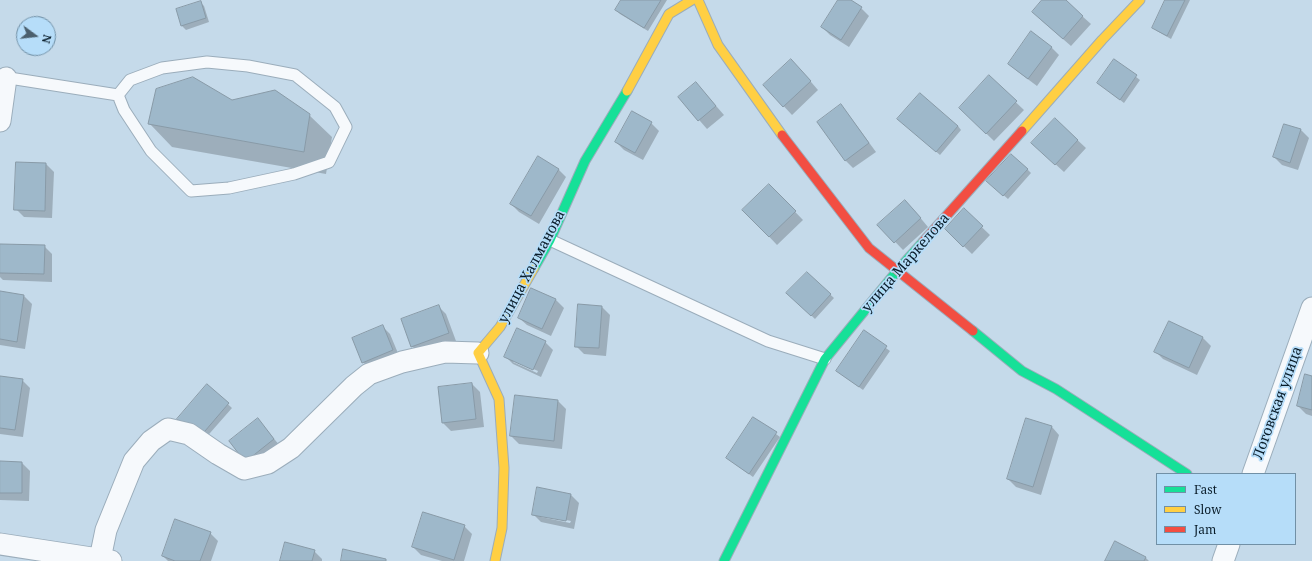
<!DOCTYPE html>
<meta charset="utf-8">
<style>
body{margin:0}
#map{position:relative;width:1312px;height:561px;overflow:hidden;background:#c5daea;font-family:"Noto Serif",serif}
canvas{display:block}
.legend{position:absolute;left:1156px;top:473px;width:140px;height:72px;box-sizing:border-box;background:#b6ddf9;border:1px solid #7190a6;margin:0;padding:5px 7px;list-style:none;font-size:12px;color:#0a1d2a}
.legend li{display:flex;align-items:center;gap:8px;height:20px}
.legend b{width:20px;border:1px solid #7190a6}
.north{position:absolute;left:16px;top:16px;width:40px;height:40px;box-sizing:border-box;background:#b6ddf9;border:1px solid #7190a6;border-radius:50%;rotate:105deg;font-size:11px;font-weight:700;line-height:16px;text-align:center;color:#0a1d2a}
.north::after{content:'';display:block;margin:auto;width:14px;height:18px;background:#4b5f6d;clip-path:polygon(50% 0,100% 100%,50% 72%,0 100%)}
</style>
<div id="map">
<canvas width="1312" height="561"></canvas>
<ul class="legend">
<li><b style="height:5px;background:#16e098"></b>Fast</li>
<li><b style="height:5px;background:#ffcf43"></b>Slow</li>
<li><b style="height:5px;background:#f24e42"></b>Jam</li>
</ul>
<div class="north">N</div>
</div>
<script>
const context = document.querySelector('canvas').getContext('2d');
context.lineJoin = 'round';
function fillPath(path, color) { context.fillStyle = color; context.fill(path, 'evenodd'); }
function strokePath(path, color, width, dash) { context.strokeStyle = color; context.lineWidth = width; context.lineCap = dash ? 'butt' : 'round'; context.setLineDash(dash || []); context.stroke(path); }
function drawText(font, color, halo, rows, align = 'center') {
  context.font = font + ' "Noto Serif",serif'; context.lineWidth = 3.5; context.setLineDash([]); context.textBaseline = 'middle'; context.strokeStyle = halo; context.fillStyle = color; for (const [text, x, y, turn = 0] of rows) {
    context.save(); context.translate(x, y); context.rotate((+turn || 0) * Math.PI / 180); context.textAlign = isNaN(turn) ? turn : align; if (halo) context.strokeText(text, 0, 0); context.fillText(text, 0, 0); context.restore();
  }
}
const shadow = new Path2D(`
 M623 0H667L648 31 620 14 616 10Z
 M839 0H849L861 8 869 16 849 47 830 35 822 27Z
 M1044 0H1064L1091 24 1071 46 1041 20Z
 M1167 0H1190L1171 39 1157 31 1153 28Z
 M200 2 204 6 209 22 186 30 182 26 177 10Z
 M1051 47 1059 55 1037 86 1017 71 1009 64Z
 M1114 60 1140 80 1124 103 1098 83Z
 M799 68 818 90 792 115 764 85Z
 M989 77 1024 110 994 141 960 108Z
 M696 83 724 115 707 129 679 97Z
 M232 102 309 115 332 137 326 174 172 147 150 124Z
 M841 106 848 114 876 152 853 168 845 160Z
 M1055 119 1086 148 1064 172 1041 151Z
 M651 123 659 131 643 160 624 150 616 142Z
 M903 123 958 126 961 130 940 155Z
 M1285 125 1301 130 1309 138 1298 170 1282 165 1274 157Z
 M46 164 54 172 52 218 24 217 16 209Z
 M558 169 566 177 539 224 519 212 511 204Z
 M1027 169 1031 173 1008 199 992 185Z
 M769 185 803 220 777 245 744 210Z
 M913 209 928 227 903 250 879 225Z
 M964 210 990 235 972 254 946 229Z
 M0 245 44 246 52 254V282L3 280 0 277Z
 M807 273 834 298 815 319 788 293Z
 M532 289 556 300 564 308 551 336 527 325 519 318Z
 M0 292 24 296 32 304 25 349 0 345Z
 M438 306 446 314 456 341 420 354 412 346Z
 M602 307 610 315 606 356 584 354 576 346Z
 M1169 322 1203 338 1211 346 1197 375 1163 359 1155 351Z
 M382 326 390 334 400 358 371 370 363 362Z
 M864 332 890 351 863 390 841 374Z
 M545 342 553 350 541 377 513 364 505 356ZM513 360 538 371 537 373 513 362Z
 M0 377 22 380 30 388 23 437 0 434Z
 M1312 377V416L1306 414 1298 406Z
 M472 384 480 392 484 427 451 431 443 423Z
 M208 386 232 408 203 441Z
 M516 396 558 401 566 409 562 449 519 444 511 436Z
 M754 418 780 437 753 477 727 458Z
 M258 420 281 447 254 469 231 441Z
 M1052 427 1059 435 1041 495 1016 487 1008 479Z
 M0 462 22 463 30 471 29 501 0 500Z
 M571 495 579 503 574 529 541 522 533 514ZM541 515 571 521 570 523 541 517Z
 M464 526 472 534 464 561H442L421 555 413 547Z
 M210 533 218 541 211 561H168L163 556Z
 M1116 542 1146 558 1149 561H1106Z
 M314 551 322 559V561H281Z`);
const building = new Path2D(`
 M621 0H661L644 28 615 10Z
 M838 0H851L862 7 841 40 821 27Z
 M1042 0H1066L1083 16 1063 39 1032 12Z
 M1165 0H1185L1167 36 1152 28Z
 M201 1 206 18 181 26 176 9Z
 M1031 31 1052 47 1028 79 1008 64Z
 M791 59 811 81 783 107 763 85Z
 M1114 59 1137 75 1120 100 1097 83Z
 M989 75 1017 101 986 134 959 108Z
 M193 77 232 100 275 90 310 114 304 152 148 124 156 89Z
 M696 82 716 106 698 121 678 97Z
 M920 93 958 126 936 152 897 119Z
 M841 104 869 143 845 161 817 122Z
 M632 111 652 122 635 153 615 142Z
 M1055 118 1078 140 1055 165 1031 143Z
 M1284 124 1301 129 1290 163 1273 157Z
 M1011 154 1028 169 1003 196 986 181Z
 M538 156 559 169 531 216 510 204Z
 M16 162 46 163 45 211 14 210Z
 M769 184 796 211 769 237 742 210Z
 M905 200 921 218 894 243 877 225Z
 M964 208 983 226 963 247 945 229Z
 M0 244 45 245 44 274 0 273Z
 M807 272 831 294 811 316 786 293Z
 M531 288 556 299 542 329 518 318Z
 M0 291 24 295 17 342 0 339Z
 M578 304 602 306 599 348 575 347Z
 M439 305 449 333 411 347 401 319Z
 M1169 321 1203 337 1189 368 1154 352Z
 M383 325 393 350 362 363 352 338Z
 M517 328 546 341 533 370 504 357Z
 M864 330 887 346 859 387 836 371Z
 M1305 374 1312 376V410L1297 406Z
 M0 376 23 379 15 430 0 428Z
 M472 383 476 419 442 423 438 387Z
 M207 384 229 403 199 438 177 419Z
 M515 395 558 400 554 441 510 436Z
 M753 417 777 432 749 474 726 458Z
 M258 418 274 439 245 462 229 441Z
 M1026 418 1052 426 1033 487 1007 479Z
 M0 461 22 462V493H0Z
 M537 487 571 494 566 521 532 515Z
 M423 512 465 525 454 560 412 547Z
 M175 519 211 532 200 561H175L162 556Z
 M1115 541 1146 557 1144 561H1105Z
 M285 542 315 550 312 561H280Z
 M343 549 386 559V561H341Z`);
const lane = new Path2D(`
 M3 77 118 95 124 110 151 151 191 191 229 188 294 174 329 162 346 127 335 107 295 75 248 66 207 62 162 68 130 80 118 95
 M550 240 768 341 825 359`);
const street = new Path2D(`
 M0 121 6 78
 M1253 474 1312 308
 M0 544 111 561
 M100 559 106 530 134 461 151 441 168 429 189 434 218 454 244 469 268 463 291 448 354 386 369 374 402 362 445 352 478 353
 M1223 561 1229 544`);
const fast = new Path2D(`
 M534 268 550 240 585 161 627 91
 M973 331 1022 371 1056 389 1187 474
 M724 561 825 359 897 271 923 242`);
const slow = new Path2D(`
 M698 0 718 45 782 135
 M627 91 669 14 692 0
 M1022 131 1102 40 1140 0
 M495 561 502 528 504 468 499 399 478 353 500 327 534 268`);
const jam = new Path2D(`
 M782 135 869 248 973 331
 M923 242 1022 131`);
const streetNames = [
 ["улица Маркелова",906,263,-49],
 ["улица Халманова",532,267,-62],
 ["Логовская улица",1278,403,-70]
];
fillPath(shadow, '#0003');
fillPath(building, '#9eb8ca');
strokePath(building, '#889aa7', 1);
strokePath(lane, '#9badbb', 13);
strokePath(street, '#9badbb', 23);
strokePath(fast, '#9badbb', 11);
strokePath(slow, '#9badbb', 11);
strokePath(jam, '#9badbb', 11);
strokePath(lane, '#f6f9fc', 11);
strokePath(street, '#f6f9fc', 21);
strokePath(fast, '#16e098', 9);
strokePath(slow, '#ffcf43', 9);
strokePath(jam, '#f24e42', 9);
drawText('14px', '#0a1d2a', '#b6ddf9', streetNames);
</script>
